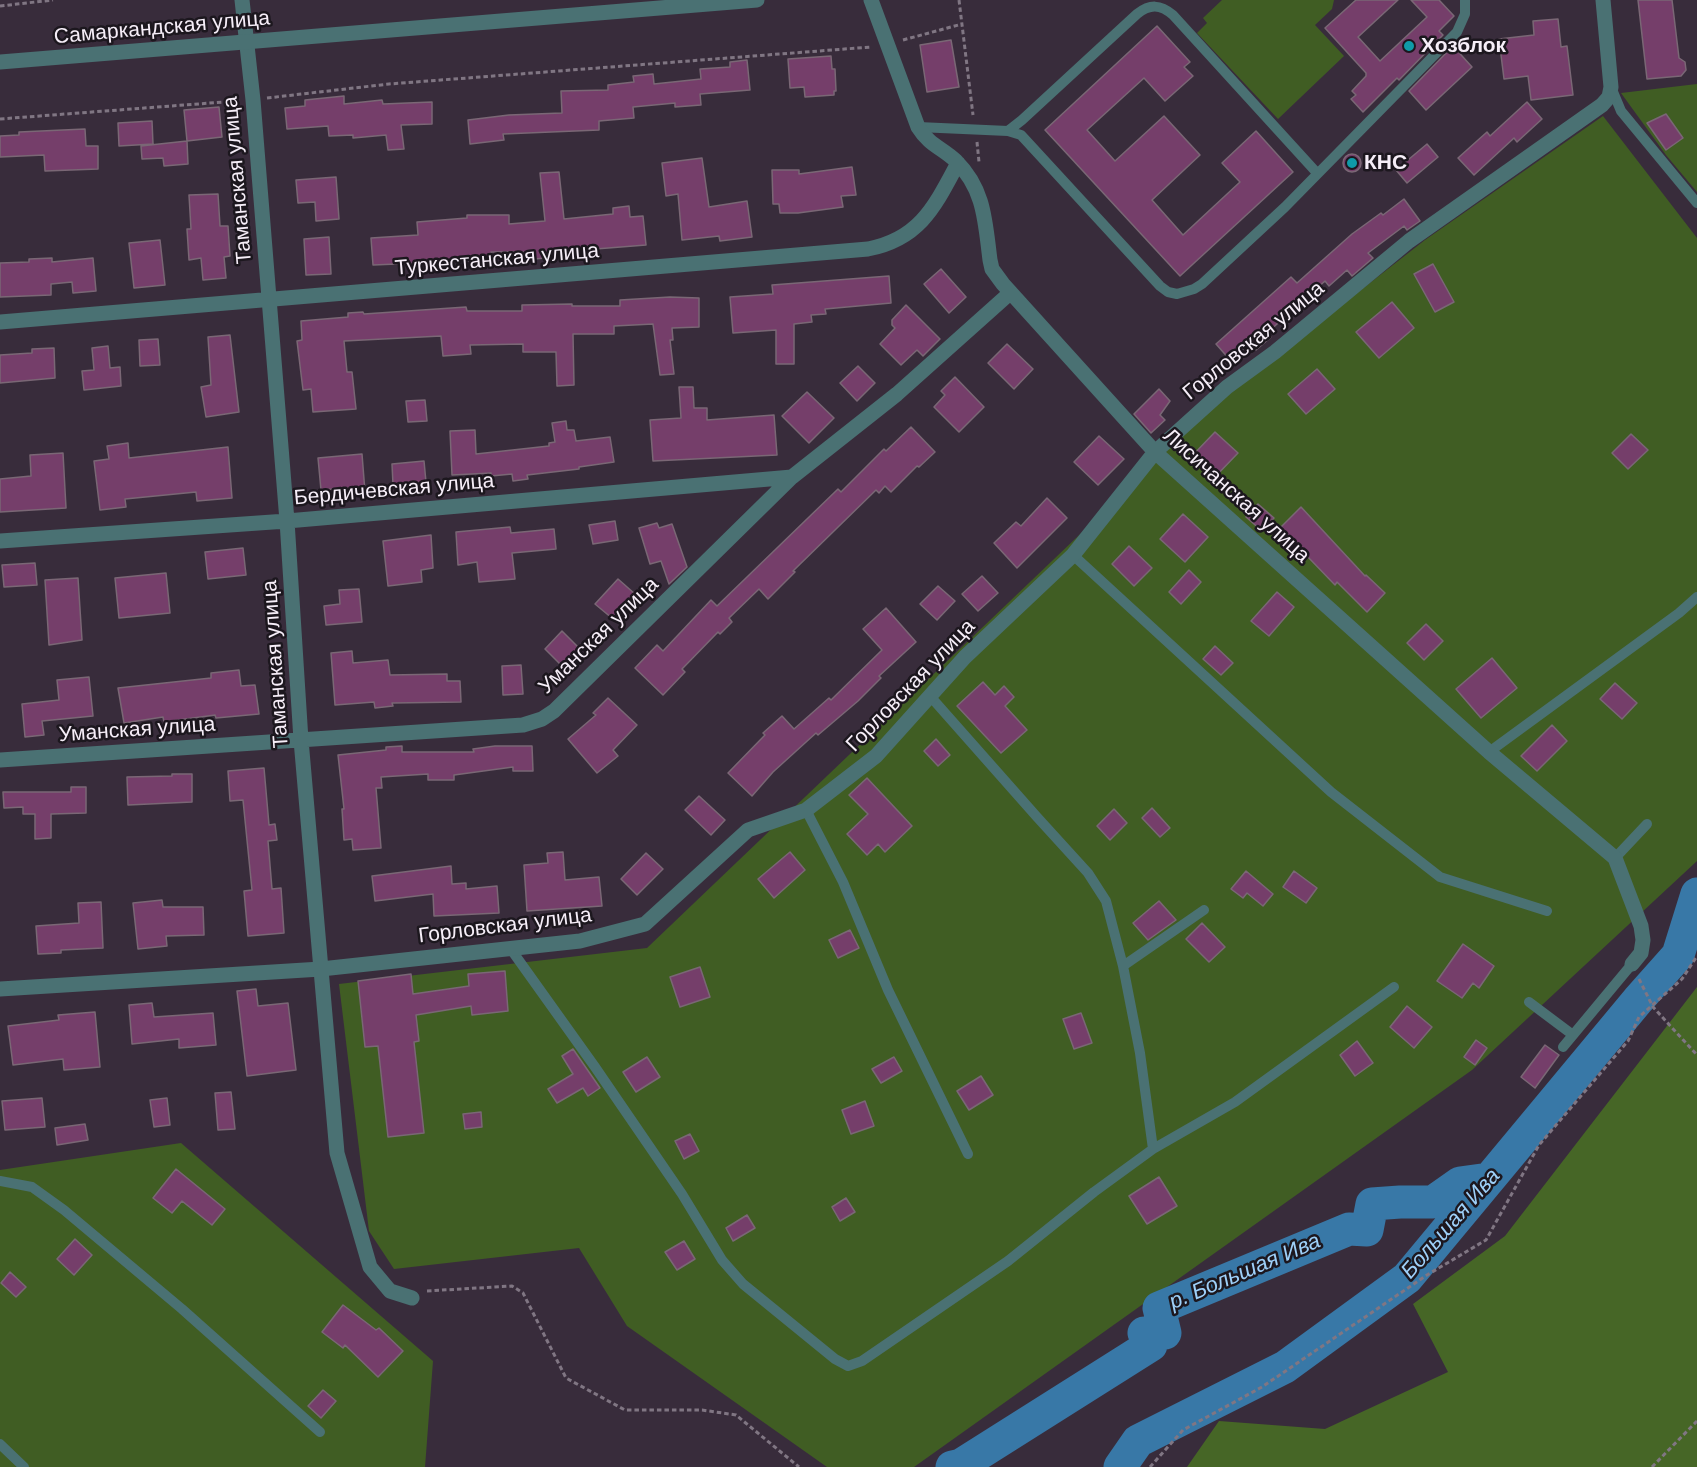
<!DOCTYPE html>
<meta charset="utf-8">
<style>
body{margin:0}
canvas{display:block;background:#382c3b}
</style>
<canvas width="1697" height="1467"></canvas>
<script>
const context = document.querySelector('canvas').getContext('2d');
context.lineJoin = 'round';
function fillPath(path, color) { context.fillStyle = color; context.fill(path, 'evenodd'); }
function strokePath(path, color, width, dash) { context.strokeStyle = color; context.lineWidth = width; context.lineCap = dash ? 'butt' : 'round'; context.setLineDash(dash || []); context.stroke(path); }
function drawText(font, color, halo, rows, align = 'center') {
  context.font = font + ' Helvetica,sans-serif'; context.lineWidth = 5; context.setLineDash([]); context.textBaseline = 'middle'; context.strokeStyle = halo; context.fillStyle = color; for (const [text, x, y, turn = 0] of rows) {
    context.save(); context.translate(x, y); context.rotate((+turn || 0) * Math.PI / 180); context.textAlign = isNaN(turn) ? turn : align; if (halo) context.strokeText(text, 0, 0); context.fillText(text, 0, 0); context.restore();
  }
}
const green = new Path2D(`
 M1222 0H1334L1332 9 1315 25 1344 56 1278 119 1197 33 1207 23 1203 18Z
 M1697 84V192L1666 155 1621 93Z
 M1603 116 1697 238V861L1472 1070 914 1467H827L627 1326 579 1248 394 1269 369 1231 339 984 647 948 1165 453 1192 422 1425 240Z
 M181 1143 433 1361 425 1467H0V1170Z`);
const forest = new Path2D(`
 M1697 987V1467H1187L1219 1421 1325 1429 1448 1372 1413 1304 1505 1236Z`);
const river = new Path2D(`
 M952 1467 961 1465 1151 1345 1144 1333H1165L1159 1308 1349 1229 1367 1230 1372 1204 1400 1202H1433L1460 1183 1489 1179
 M1120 1467 1138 1441 1285 1367 1407 1278 1638 1000 1678 955 1697 894`);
const building = new Path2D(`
 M1356 0H1398L1358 37 1380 61 1427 17 1411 0H1439L1454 16 1439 31 1443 35 1399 80 1397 78 1363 112 1351 99 1356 95 1352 91 1366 76V73L1325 28Z
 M1638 0H1672L1679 58 1685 62 1686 70 1681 76 1647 79Z
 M1558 19 1561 47 1567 46 1573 95 1531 100 1528 76 1504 79 1499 39 1534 35 1533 21Z
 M1157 26 1190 62 1184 67 1193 76 1165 101 1144 78 1087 130 1115 161 1164 116 1200 155 1152 200 1183 235 1240 182 1222 163 1256 131 1293 172 1180 276 1045 130Z
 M951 40 959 87 927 92 920 45Z
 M1453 46 1472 67 1426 110 1409 91Z
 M831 56 832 69H835L836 91H834V95L805 97 804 87 790 88 788 59Z
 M747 60 750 90 700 94 701 105 675 107V103L633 107 634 118 599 121V130L503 134 504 140 470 144 468 120 509 115 562 113 561 91 608 90V85L634 82 633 76 653 74 654 84 701 79 700 69 730 67V62Z
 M344 96V104L382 100 383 104 432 102V124L401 125 404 149 388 150 386 135 353 138V135L329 136 328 126 287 129 285 108 305 106V100Z
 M1527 102 1542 119 1517 142 1514 138 1474 175 1458 158 1487 132 1490 136Z
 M219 107 222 137 187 141 184 110Z
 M1666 114 1683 138 1666 150 1647 123Z
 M152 121 153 144 119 146 118 123Z
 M85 129 86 146H98V169L45 171 44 155 0 157V136L19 135V132Z
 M187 141 188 164 164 166 163 158 142 159 141 146Z
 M1427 144 1438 157 1407 183 1396 170Z
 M1343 163a9 9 0 1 1 18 0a9 9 0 1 1-18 0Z
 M702 158 709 207 747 201 752 237 720 241 719 236 682 240 678 194 666 196 662 163Z
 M852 167 856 195 841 196 843 207 798 213H780L779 204H773L772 170H799V174Z
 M559 172 564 219 613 214V208L629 206 630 217 643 216 646 245 583 250V257L565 258V256L525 260 524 252H491V260L373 265 371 238 418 235 417 222 467 218V215H509V224L545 221 540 173Z
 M336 177 339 219 316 221 315 202 298 203 296 180Z
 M218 194 220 226H228L230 256 224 257 226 278 203 280 201 258 189 260 187 229H191L189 195Z
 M1404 199 1420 221 1407 230 1404 226 1368 253 1373 258 1352 276 1347 270 1329 286 1325 281 1267 333 1271 337 1256 350 1249 343 1231 361 1216 344 1291 277 1297 283 1352 234 1381 213 1383 215Z
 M329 237 331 274 306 275 304 239Z
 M160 240 165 285 134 288 129 243Z
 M52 258V262L93 258 96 291 73 293 72 282 51 284V295L0 297V263L29 262V259Z
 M1433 264 1454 302 1435 312 1414 274Z
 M941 269 966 297 949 313 924 284Z
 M889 276 891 303 825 309 826 314 811 315 812 322 794 324V364H776V330L733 333 730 297 773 294 772 285Z
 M670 297 699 298V327L672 328 673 340H670L674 374 660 375 653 324 614 326V334H573L574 385 557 386 556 352H523V344L470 345 471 354 443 356 441 336 344 341 347 372H352L356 409 313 412 311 389 303 390 297 341 302 340 301 321 348 317V313L363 312 364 314 466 307 467 311H522V305L572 304V306H620V300Z
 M1392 302 1414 328 1379 358 1356 332Z
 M906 305 940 339 923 356 917 350 901 365 880 344 895 328 892 325V320Z
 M230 335 239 412 206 417 201 387 211 385 208 337Z
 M158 339 160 365 140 366 139 340Z
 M1007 344 1033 369 1014 389 988 363Z
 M108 346 110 368 120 367 121 386 84 390 82 371 94 370 92 348Z
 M54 348 55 378 0 383V355L32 353V349Z
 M858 366 875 383 857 401 840 383Z
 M1317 369 1335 389 1306 414 1288 394Z
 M955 377 984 407 959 432 934 407 945 395 941 391Z
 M679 387H693L694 408H707V420L774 415 777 455 653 461 650 420 681 418Z
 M1159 389 1170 401 1160 415 1165 420 1151 433 1134 414Z
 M807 392 834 418 809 443 782 416Z
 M425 400 427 421 408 422 406 401Z
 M566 421 567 430H574L576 441 610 437 614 462 579 467V469L527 475 528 479 513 481 512 474 491 476V473L452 475 450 431 475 430 476 454 549 446V443L555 442 552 423Z
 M911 427 935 452 919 467 917 466 891 492 885 486 879 493 876 490 793 571 795 572 768 599 759 589 729 618 732 622 720 634 718 632 682 669 685 672 663 695 635 668 657 645 663 651 711 600 717 606 838 489 841 492 884 449 886 451Z
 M1215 432 1238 453 1213 479 1190 458Z
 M1631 434 1648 450 1628 469 1612 453Z
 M1099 436 1124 459 1098 485 1074 462Z
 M128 443 129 458 228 447 232 498 197 501 196 492 125 499 126 507 100 510 94 461 109 459 107 446Z
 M63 453 66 508 0 512V479L31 476 30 455Z
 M362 454 365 492 347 493V488L321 490 318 458Z
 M424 461 426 482 393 485 392 464Z
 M1047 498 1067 518 1017 568 994 543 1016 522 1021 526Z
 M1258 504 1274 518 1262 531 1246 517Z
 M1301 507 1365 576 1366 575 1385 593 1367 612 1337 582 1335 585 1280 528Z
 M1183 514 1208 537 1185 562 1160 539Z
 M615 521 618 540 593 544 589 525Z
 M657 523 659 528 672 524 687 567 669 584 661 561 650 564 639 528Z
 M510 527 511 533 554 529 556 549 512 553 515 579 479 582 477 562 458 565 456 532Z
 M431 535 433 568 421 570 422 582 388 586 383 541Z
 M1129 546 1152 568 1134 586 1112 564Z
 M243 548 246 575 208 579 205 552Z
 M35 563 37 585 4 587 2 565Z
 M1189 570 1201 582 1181 604 1169 592Z
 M166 573 170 613 119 618 115 578Z
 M982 576 998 593 978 611 962 594Z
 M78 578 82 640 49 645 45 580Z
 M618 579 635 594 613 619 595 604Z
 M938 586 955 601 937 620 920 604Z
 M359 589 362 622 326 625 324 606 340 604 339 590Z
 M1277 592 1294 607 1269 636 1251 621Z
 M886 608 916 642 879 676 881 678 858 701 818 735 816 733 773 772 752 796 728 773 765 735 763 733 782 716 794 729 829 698 831 700 882 650 863 629Z
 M1426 624 1443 641 1424 660 1407 643Z
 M562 631 579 648 562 666 545 649Z
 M1215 646 1233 663 1221 675 1203 659Z
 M352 651 353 663 388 660 390 675 447 674V681H460L461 702 392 703 393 706 375 708 374 702 335 705 331 653Z
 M1492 658 1517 688 1481 718 1456 689Z
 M521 665 523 694 503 695 502 666Z
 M239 670 241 686 255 685 259 714 216 718 215 715 164 722 163 717 124 723 118 688 211 678V673Z
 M89 677 93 716 42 721 44 735 25 737 22 704 59 700 57 680Z
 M983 682 995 695 1004 686 1014 697 1005 706 1027 730 1001 753 957 706Z
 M1615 683 1637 703 1622 719 1600 699Z
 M608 698 637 725 613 750 618 756 597 773 568 739 596 715 593 713Z
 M1552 725 1567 741 1537 771 1521 756Z
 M936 739 950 755 938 766 924 751Z
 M402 746V752H474L473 749 495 746H532L533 771H513V767L454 775V780H428V774L381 777 382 788H376L381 848 353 850 352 839 344 840 342 809H344L338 755 386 750V747Z
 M264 768 269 825 275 824 277 840 268 841 272 889 281 888 284 933 248 936 244 891 252 890 243 800 230 801 228 771Z
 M172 774H192V802L128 805 127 777 172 776Z
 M867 778 912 826 885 852 878 844 867 855 847 834 868 814 849 795Z
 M71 787H86V813L51 814V838L35 839V814H23V807L4 808 3 792H71Z
 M699 796 725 820 711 835 685 810Z
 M1152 808 1170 828 1160 837 1142 818Z
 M1114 809 1127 823 1110 840 1097 826Z
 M563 852 565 880 599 877 602 906 527 911 524 865 548 863 547 853Z
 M790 852 805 870 774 898 758 879Z
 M646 853 663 869 637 895 621 879Z
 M451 866 452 884 466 883V889L497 886 499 913 434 916 433 894 375 901 372 876Z
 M1246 871 1273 894 1263 906 1247 893 1243 898 1231 889Z
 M1294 871 1317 888 1306 903 1283 887Z
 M162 900 163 907H203L204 935 166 936 167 946 138 949 133 903Z
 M1159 901 1176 920 1148 940 1133 923Z
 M101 902 103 948 61 950V953L38 954 36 926 79 923 78 903Z
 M1202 923 1225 947 1209 962 1186 939Z
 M850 930 859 948 838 958 829 940Z
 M1463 944 1494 966 1479 988 1473 983 1462 998 1437 981Z
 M700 967 710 997 680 1007 670 977Z
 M505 971 508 1011 472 1015 471 1006 416 1015 419 1041 414 1042 424 1133 388 1137 378 1046 365 1047 358 981 411 974 413 994 469 986 468 974Z
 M256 989 258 1006 288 1003 296 1070 247 1076 237 991Z
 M152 1003 154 1017 213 1013 216 1045 179 1048V1039L132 1044 129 1005Z
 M1407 1006 1432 1027 1414 1048 1390 1027Z
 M95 1012 100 1067 64 1070 63 1059 13 1065 8 1026 59 1020 58 1015Z
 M1081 1013 1092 1043 1074 1049 1063 1019Z
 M1476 1040 1487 1048 1475 1065 1464 1057Z
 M1357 1041 1373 1063 1355 1076 1340 1055Z
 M1545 1045 1559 1055 1535 1088 1521 1077Z
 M573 1049 600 1088 588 1096 583 1088 557 1103 548 1089 573 1074 562 1056Z
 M647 1057 660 1077 636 1092 623 1072Z
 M894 1057 902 1071 881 1083 872 1069Z
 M981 1076 993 1095 969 1110 957 1091Z
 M231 1092 235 1129 218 1130 215 1093Z
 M42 1098 45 1127 5 1130 2 1101Z
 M167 1098 170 1125 154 1127 150 1100Z
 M865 1101 874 1126 851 1134 842 1110Z
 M481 1112 482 1127 465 1129 463 1114Z
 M85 1124 88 1140 57 1145 55 1128Z
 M690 1134 699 1151 684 1159 675 1141Z
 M176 1169 225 1209 212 1225 182 1201 172 1213 153 1198Z
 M1159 1177 1177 1206 1147 1224 1129 1196Z
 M846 1198 855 1212 840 1221 832 1207Z
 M747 1215 755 1228 733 1241 726 1228Z
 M75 1239 92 1255 74 1275 57 1259Z
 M684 1241 695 1259 677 1270 665 1252Z
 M10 1272 26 1287 16 1297 1 1283Z
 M343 1305 376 1330 379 1328 403 1351 378 1377 345 1345 343 1348 322 1332Z
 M323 1390 336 1401 321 1418 308 1406Z`);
const path = new Path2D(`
 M959 0 973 115
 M0 6 53 0
 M903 40 962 24
 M267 98 389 84 871 47
 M0 119 237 101
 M977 142 979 162
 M1639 979 1653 1007 1697 1055
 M427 1291 512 1286 523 1293 566 1378 625 1410H702L736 1415 799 1467
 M1150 1467 1183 1430 1262 1387 1427 1275 1486 1240 1539 1145 1628 1041 1639 1017 1682 979 1697 956
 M1652 1467 1697 1421`);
const service = new Path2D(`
 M1611 87 1621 111 1697 203
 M918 127 1008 131 1021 135 1160 286 1168 292 1177 294 1194 289 1202 284 1285 207 1457 32 1465 14V0
 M1008 131 1022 120 1137 14C1150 4 1160 4 1173 15L1317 173
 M1073 555 1331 792 1440 877 1547 911
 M930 696 1037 817 1088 873 1106 901 1123 966 1140 1053 1153 1149
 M1489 752 1679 613 1697 597
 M806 810 843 882 888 990 968 1154
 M1615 858 1647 824
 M510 948 595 1067 682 1194 722 1260 743 1284 835 1359 848 1366 862 1361 1008 1261 1094 1192 1153 1149 1235 1102 1394 987
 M1123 966 1204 910
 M1529 1002 1573 1035
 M1563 1047 1632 964
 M0 1181 32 1187 64 1210 182 1309 320 1432
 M0 1444 24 1467`);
const minor = new Path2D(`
 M242 0 253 100 287 521 301 740 337 1153 370 1267 390 1291 412 1298
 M871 0 918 127C930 146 941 147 956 161 985 190 985 222 990 260L992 269 1003 284 1155 452 1489 752 1615 858 1641 926 1643 940 1641 953 1632 964
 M0 322 868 249C920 239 935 206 958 163
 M0 541 287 521 792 477
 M0 760 523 725 542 719 554 711 792 477 897 394 1010 293
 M0 989 321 969 580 941 645 924 748 830 806 810 876 756 965 657 1073 555 1155 452 1227 387 1275 352 1409 241 1602 105 1609 97 1611 87 1603 0`);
const tertiary = new Path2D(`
 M0 62 757 0`);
const markers = [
 [1409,46,6,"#0f9aa8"],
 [1352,163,6,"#0f9aa8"]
];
const streetNames = [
 ["Самаркандская улица",162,28,-5],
 ["Таманская улица",238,180,-95],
 ["Туркестанская улица",497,260,-5],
 ["Горловская улица",1254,341,-39],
 ["Бердичевская улица",394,490,-5],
 ["Лисичанская улица",1236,496,42],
 ["Уманская улица",599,636,-44],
 ["Таманская улица",276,664,-94],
 ["Горловская улица",911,686,-46],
 ["Уманская улица",137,730,-4],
 ["Горловская улица",505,926,-7]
];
const poiNames = [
 ["Хозблок",1421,46],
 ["КНС",1364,163]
];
const waterNames = [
 ["Большая Ива",1451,1224,-49],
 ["р. Большая Ива",1245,1272,-23]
];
fillPath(green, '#405d23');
fillPath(forest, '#466626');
strokePath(river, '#3878a7', 33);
fillPath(building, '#753e6a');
strokePath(building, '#7a6775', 1.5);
strokePath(path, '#807683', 3, [4.5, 3]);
strokePath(service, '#4a7173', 10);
strokePath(minor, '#4a7173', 15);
strokePath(tertiary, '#4a7173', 15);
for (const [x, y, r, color] of markers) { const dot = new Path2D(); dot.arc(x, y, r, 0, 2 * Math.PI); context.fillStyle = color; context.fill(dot); strokePath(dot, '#1c171e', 2); }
drawText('21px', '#f6eef8', '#1c171e', streetNames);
drawText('bold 21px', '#f6eef8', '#1c171e', poiNames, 'left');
drawText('italic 22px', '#9ed0f9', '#1c171e', waterNames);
</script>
